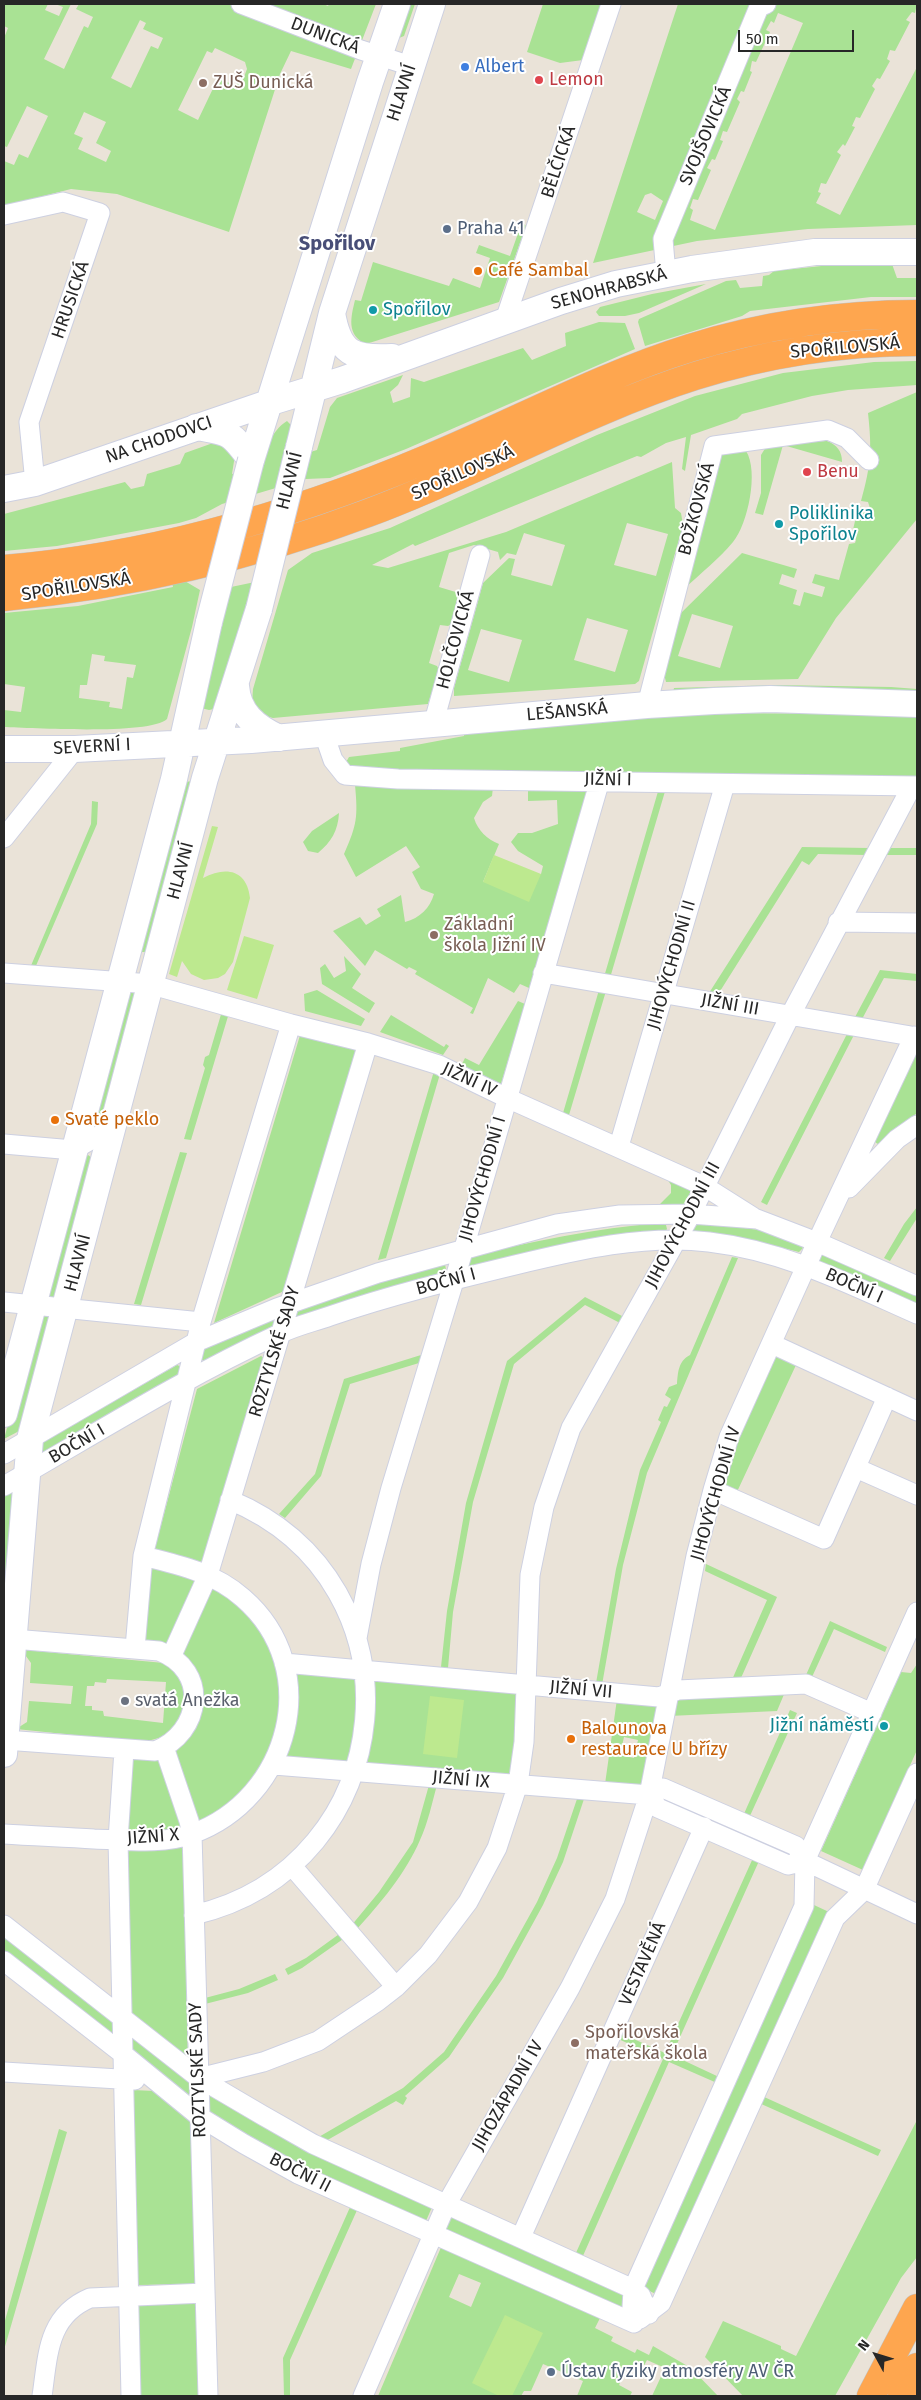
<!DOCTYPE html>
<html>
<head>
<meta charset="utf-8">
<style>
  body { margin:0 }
  #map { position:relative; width:921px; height:2400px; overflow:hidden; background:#eae3d8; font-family:"Fira Sans",sans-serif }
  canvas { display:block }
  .frame { position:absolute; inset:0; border:5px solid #272727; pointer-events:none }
  .north { position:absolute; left:851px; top:2330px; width:50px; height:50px; -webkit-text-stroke:4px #fff; paint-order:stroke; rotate:309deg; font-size:14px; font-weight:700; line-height:20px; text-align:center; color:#272727 }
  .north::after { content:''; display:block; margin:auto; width:18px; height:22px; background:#272727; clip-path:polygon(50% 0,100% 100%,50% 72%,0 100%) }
  .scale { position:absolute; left:738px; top:30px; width:116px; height:22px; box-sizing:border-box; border:2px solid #272727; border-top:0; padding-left:6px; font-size:15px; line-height:18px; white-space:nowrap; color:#272727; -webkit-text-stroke:4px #fff; paint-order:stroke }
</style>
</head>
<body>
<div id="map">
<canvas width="921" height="2400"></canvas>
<div class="frame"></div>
<div class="north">N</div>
<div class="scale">50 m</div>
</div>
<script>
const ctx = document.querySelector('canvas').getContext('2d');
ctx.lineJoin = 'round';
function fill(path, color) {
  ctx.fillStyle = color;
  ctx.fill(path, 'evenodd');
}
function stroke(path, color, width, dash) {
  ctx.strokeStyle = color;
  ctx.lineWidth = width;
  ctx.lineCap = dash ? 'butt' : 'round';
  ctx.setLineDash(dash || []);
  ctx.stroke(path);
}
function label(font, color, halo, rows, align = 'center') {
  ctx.font = font + ' "Fira Sans",sans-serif';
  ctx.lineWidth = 4;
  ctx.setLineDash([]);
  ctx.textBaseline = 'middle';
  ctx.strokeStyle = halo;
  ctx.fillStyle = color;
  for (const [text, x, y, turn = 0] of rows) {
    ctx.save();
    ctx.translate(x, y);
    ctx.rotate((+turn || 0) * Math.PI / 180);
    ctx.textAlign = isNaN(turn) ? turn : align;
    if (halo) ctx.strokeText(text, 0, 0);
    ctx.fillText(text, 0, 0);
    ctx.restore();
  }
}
const green = new Path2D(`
  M4 4H48L45 10 59 16 63 7 55 4H71L44 59 64 69 84 26 88 28 93 17 76 9 79 4H323L328 6 329 4H376L351 69 291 51 280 74 229 232 117 194 71 189 4 206V161L14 165 19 154 28 158 48 116 27 106 7 147 4 146V38L8 28 4 26ZM140 20 146 23 143 29 163 38 158 49 151 46 131 88 111 78ZM215 48 245 62 247 69 242 82 234 85 218 78 198 120 178 110 207 51 212 53ZM84 112 106 122 96 143 111 151 106 162 78 149 83 138 74 134Z
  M404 4H415L404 36 399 38 396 37Z
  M543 4H602L583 60 560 63 527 52Z
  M678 4H917L915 13 912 12 906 20 910 22 895 51 890 50 887 59 890 61 880 79 877 78 872 86 875 89 860 118 856 117 852 126 855 127 845 146 843 144 837 152 841 155 826 184 821 183 818 192 821 193 816 203 840 215 917 67V225L808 229 697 241 593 263ZM778 13 803 23 715 230 690 220 693 210 690 208 693 199 698 200 711 170 707 168 712 159 715 160 723 141 720 140 723 131 727 132 740 102 737 99 741 91 744 92 752 72 750 71 752 61 756 62 770 32 766 30 771 21 774 23ZM651 193 663 201 655 220 637 212 645 195Z
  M522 222 526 226 499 302 366 344C346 335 351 317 355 300L361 301 373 262 449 286 453 278 480 288 490 258 476 253 479 245 510 256Z
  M892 264 897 278H917V297H871L750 311 742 316 645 346 638 322 639 319 726 281 736 280 740 288 762 286 763 276 769 275 774 271 831 265Z
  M706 284 639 313 625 316H599L596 312 600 307 652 294Z
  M599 322 625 323 635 349 406 449 330 478 306 479 222 504 196 518 179 523 57 546 4 551V514L125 482 131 489 144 486 147 474 180 464 185 453 213 443H218L235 455 232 474 263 465C267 448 271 431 287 421L292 426 287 459 317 450 330 407 337 398 403 375 398 385 390 392 393 403 410 397 411 378 424 382 523 348 532 360 566 346 565 333Z
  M917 361V385L848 390 812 396 742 414 737 419 691 435 685 471 682 469 686 437 666 443 641 457 637 456 415 546 413 544 372 565 388 568 506 532 672 462 675 508 681 513 683 525 639 681 635 684 454 696V688L483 583 509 558 515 559 511 575 552 586 565 545 524 533 516 555 507 553 500 560 498 552 474 545 449 553 439 587 459 593 452 624 448 626 440 625 429 663 437 666 439 670 428 704 273 718 265 716 252 702 253 689 288 570 312 553 390 528 597 435 695 396 783 373 874 362ZM627 523 668 534 656 576 614 565ZM587 618 628 630 615 672 574 660ZM481 629 522 640 509 682 468 670Z
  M917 392V519L836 618 798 679 666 682 664 674 681 613 742 553 797 569 794 578 782 574 779 584 797 590 793 604 800 606 804 592 822 597 825 587 812 583 815 574 839 580 849 544 855 543 856 540 851 538 856 517 862 519 863 516 858 511 860 506 866 511 870 508 868 502 861 501C871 465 872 450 868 413ZM692 614 733 626 720 668 678 656Z
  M827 441C837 445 842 451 842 462L783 445 763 515 755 513 761 493V455L766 447 773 444Z
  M746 451C759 471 748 524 733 542 719 559 701 573 685 588L718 460 724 452Z
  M183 580 200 590 192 627 167 719C151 735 32 728 4 727V710L21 712 25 687 4 684V613L78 606 173 587 172 582ZM92 654 105 656 104 661 136 665 133 678 127 677 122 709 109 707 110 702 79 698 80 685H87Z
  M255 582 219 708 209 710 201 708 231 587Z
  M778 685 891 687 917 689V693L673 692 674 688Z
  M694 713 884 714 917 717V777L355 770 345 764 349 757 400 751V748L464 736V733Z
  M195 781 151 952H141L183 782Z
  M355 785 493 787 492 796 483 802 474 818C478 831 487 839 499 844L483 882 541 874 543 866 518 851 511 842 518 833H532L558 824 557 800 528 801V787L590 788 529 988 520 984 514 993 488 978 473 1014 470 1013 473 1008 415 974 417 971 409 967 407 969 375 950 365 966 333 931 360 917 366 925 381 916 377 909 401 895 405 922C420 918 430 908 434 894L421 889 412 872 420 867 406 846 356 877 344 854C357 825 358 817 355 785Z
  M659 788H666L610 978 604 977Z
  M92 801 98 802 97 824 35 968H30L91 824Z
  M339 813C338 831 331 842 318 853L308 851 303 842 312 831Z
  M802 847 869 848 866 855 818 854 809 865 802 861 717 996 709 993Z
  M890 848H917V855H886Z
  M344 956 361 974 352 988 375 1003 369 1013 322 984 320 968 325 964 334 978 346 971Z
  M880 970 917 974V981L884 978 861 1021 854 1019Z
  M125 989 140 991 106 1120H96L92 1116Z
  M317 990 365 1019 361 1026 305 1011 304 994Z
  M599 990 606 991 569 1115 563 1113Z
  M518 1001 525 1004 501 1084 461 1066 465 1058 479 1065Z
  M222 1011 229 1013 191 1140 184 1139 205 1068 203 1065 205 1057 209 1055Z
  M391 1015 444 1047 446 1044 449 1046 443 1055 380 1032Z
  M301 1032 358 1048 284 1291 214 1323Z
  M848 1032 855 1033 767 1205 761 1202Z
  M917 1042V1113L878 1144 872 1140Z
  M434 1071 440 1074 386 1258 378 1260Z
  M180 1152 187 1153 141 1305 134 1304Z
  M88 1155 95 1160 58 1300 44 1297 80 1158Z
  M666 1177 691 1191 683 1205 660 1204 671 1193V1185Z
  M917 1207V1218L890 1261 884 1258 904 1224Z
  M662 1223 666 1225 667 1229 664 1234 466 1267V1257C531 1242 595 1228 662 1223Z
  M693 1224H711L760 1230 799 1241 803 1248 799 1252C764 1243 730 1236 693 1236L690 1225Z
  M822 1254 917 1295V1307L819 1262Z
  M732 1257 738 1258 647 1473 623 1565 602 1685 596 1683 616 1569 640 1470 661 1422 658 1420 664 1406 667 1407 671 1399 665 1395 669 1387 677 1384C678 1373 678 1361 690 1355Z
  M445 1264 446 1270 445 1273 295 1319 299 1307 370 1283Z
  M585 1297 624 1317 620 1323 585 1305 514 1364 473 1502 453 1612 448 1668 441 1667 447 1611 466 1503 507 1361Z
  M50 1312 21 1430 4 1439 38 1313Z
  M271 1317 276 1319V1328L204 1361 199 1358 201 1351Z
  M775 1354 796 1365 736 1494 722 1485 743 1427Z
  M421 1355 419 1363 350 1384 321 1476 285 1518 279 1514 315 1474 344 1379Z
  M261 1356 264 1358 203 1562 154 1552 197 1389Z
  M177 1365 182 1367 180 1377 41 1455 43 1442Z
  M15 1491 4 1605V1497Z
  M706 1564 777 1597 741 1678 806 1675 830 1621 887 1647 885 1652 834 1629 812 1677 731 1682 767 1600 705 1571Z
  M150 1567 200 1576 170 1645 145 1643 143 1639Z
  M216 1586 261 1627 277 1658 281 1722 252 1785 204 1822 196 1819 174 1751 194 1731 201 1711 180 1654 211 1587Z
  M25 1650 164 1663C186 1677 196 1714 171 1732 162 1738 152 1740 142 1742L16 1729 27 1722 29 1701 71 1704 73 1686 30 1683 31 1663 23 1652ZM107 1679 166 1682 163 1723 104 1716 103 1711 92 1710V1706H85L87 1686H94L95 1682 106 1683Z
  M917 1664V1750L863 1870 821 1851 901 1672 911 1673Z
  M296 1670 355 1672 361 1700 348 1765 289 1760 284 1755 296 1684Z
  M375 1677 521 1692 513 1775 368 1763 366 1758 373 1718Z
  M785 1692 777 1711 669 1716 673 1700Z
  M617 1699 659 1705 642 1787 605 1784ZM624 1737 638 1740 634 1758 620 1755Z
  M790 1710 797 1713 749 1818 743 1816Z
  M159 1755 185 1825 178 1831 127 1834 132 1756Z
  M429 1785H437C432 1803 428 1823 420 1840 406 1873 380 1904 355 1931L351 1926 379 1892 413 1842Z
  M578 1796H585L563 1862 543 1905 503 1978 449 2057 405 2096 407 2098 403 2105 396 2101 324 2142 317 2138 403 2088 444 2052 496 1976 537 1902 557 1858Z
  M661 1797 793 1852 792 1858 661 1803Z
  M181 1846 183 1848 188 2058 130 2015 128 1852 129 1850H158Z
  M753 1858 759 1861 672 2055 719 2077 717 2083 669 2062 582 2258 575 2255 663 2059 616 2038 618 2032 665 2053Z
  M814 1905 829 1912 658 2295 641 2287 808 1907Z
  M4 1930 116 2016V2036L111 2038 4 1956Z
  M342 1932 346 1937 302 1968 288 1975 285 1969 306 1958Z
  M275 1974 278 1980 248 1993 205 2004V1998L239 1989Z
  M131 2032 193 2078V2097L185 2098 132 2056Z
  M132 2090 155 2091 191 2119 196 2284 137 2285Z
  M213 2093 432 2207 426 2221 423 2222 302 2170 209 2118 208 2095Z
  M762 2096 881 2150 878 2156 759 2103Z
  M917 2120V2257L901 2278 835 2396H743L705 2357 723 2321 781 2346V2349L796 2356Z
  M59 2129 67 2132 4 2350V2324Z
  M351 2205 358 2208 290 2360V2396H284L283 2358Z
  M449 2213 628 2297 621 2312 443 2234Z
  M442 2245 600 2318 595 2328 613 2337 611 2341 635 2353 637 2349 649 2355 653 2346 691 2368 718 2396H652L665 2368 647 2360 640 2373 627 2368 619 2385 632 2392 630 2396H577L583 2381 543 2364 531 2391H524L521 2396H378ZM459 2274 481 2283 471 2307 449 2297Z
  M194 2302 197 2304 199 2396H141L138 2304Z`);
const pitch = new Path2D(`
  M212 826 218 827 203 878C225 866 247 869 250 898L233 962 225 974 218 978 204 980 191 974 182 961 177 977 169 974Z
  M494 855 541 874 529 902 483 882Z
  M244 936 274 945 257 999 227 990Z
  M430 1696 464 1700 457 1758 423 1754Z
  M505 2315 543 2333 512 2396H499L472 2383Z`);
const street = new Path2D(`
  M241 4 361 50 411 66
  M4 215 63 202 100 213 29 422 35 483
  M666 274 663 239 759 7 766 4
  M505 320 611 4
  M647 705 714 446 828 430 847 438 869 460
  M433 725 480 555
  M324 734 333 760 345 775 398 779 917 786
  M4 838 75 749
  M838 922 917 923
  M4 973 151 984
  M543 973 917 1037
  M163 988 291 1024 368 1043 439 1065 507 1098 704 1186 753 1217
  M4 1144 73 1150 114 1127
  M619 1146 725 784
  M849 1188 897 1139 917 1125
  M4 1302 201 1322
  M772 1344 917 1411
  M4 1454 196 1342 277 1308 378 1273 557 1224 620 1215 691 1214 757 1219 817 1242 917 1286
  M856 1468 917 1495
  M4 1486C95 1434 184 1378 279 1334 295 1326 313 1322 330 1316 391 1295 453 1280 515 1265 577 1250 645 1234 709 1242 785 1251 849 1284 917 1314
  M713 1490 824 1539 887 1397
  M357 1638 371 1564 391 1488 464 1248 600 780
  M135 1648 143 1556 201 1322 291 1024
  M171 1657 208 1575 368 1043
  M284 1663 659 1697 678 1690 806 1684 872 1713
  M5 1740 155 1751C202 1733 210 1670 159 1651L13 1639
  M164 1747 189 1821 192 1834 208 2396
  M124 1750 118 1840 131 2396
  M274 1765 649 1795 663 1788 796 1846 805 1861 917 1914
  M649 1795 658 1808 788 1865 805 1861
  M4 1834C34 1836 64 1837 94 1839 127 1840 161 1845 192 1834 290 1799 325 1669 243 1598 215 1573 180 1565 143 1556
  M292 1866 396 1987
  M194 1915C402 1866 429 1583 230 1500
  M4 1925 199 2078 262 2115 313 2144 633 2289 641 2296 649 2314
  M4 1961 123 2054 200 2117 244 2144 298 2174 634 2323
  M4 2072 135 2080
  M199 2078 263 2062 318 2041 378 2001 396 1987 428 1955 468 1902 497 1848 518 1784 524 1742 530 1575 544 1507 571 1428 691 1214 790 1016 912 786
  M521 2237 704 1827
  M640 2319 661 2303 835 1918 864 1890 917 1773
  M634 2323 632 2307 633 2289 804 1906 805 1861 917 1612
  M42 2396C48 2356 47 2316 90 2298L205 2293
  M363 2396 446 2205 570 1988 615 1899 649 1795 696 1556 713 1490 729 1437 817 1242 914 1036`);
const secondary = new Path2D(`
  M332 313C339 354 353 359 392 357
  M196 427C229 432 231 432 251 460
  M299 447 332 313 432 4
  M251 460 370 82 397 4
  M4 489 35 483 271 402 342 380 561 301 616 284 692 269 815 252H917
  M236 686C238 713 255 727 279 738
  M4 749H75L251 740 647 705 714 701 770 699 917 704
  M4 1414 174 779 209 622
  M4 1754 30 1439 205 778 259 609`);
const highway = new Path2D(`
  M4 569C150 557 294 515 429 458 516 422 600 376 690 348 764 325 840 314 917 314
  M4 597C128 585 251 557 368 513 479 472 582 412 695 376 768 353 841 342 917 342
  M871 2396 917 2308
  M902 2396 917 2367`);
const secondaryBridge = new Path2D(`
  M259 609 299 447
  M209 622 251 460`);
const markers = [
  [465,67,5,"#3f7fe0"],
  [539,80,5,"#e0444e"],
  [203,83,5,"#8d6e63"],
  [447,229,5,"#5c6f8a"],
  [478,271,5,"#e8710a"],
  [373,310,5,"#0f9aa8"],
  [807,472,5,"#e0444e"],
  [779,524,5,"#0f9aa8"],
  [434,935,5,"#8d6e63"],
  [55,1120,5,"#e8710a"],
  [125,1701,5,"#6b7280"],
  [884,1726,5,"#0f9aa8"],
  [571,1739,5,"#e8710a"],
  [575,2043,5,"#8d6e63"],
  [551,2372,5,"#5c6f8a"]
];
const streetNames = [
  ["DUNICKÁ",325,36,21],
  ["HLAVNÍ",402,93,-72],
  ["SVOJŠOVICKÁ",706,136,-67],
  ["BĚLČICKÁ",559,162,-72],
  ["SENOHRABSKÁ",609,289,-15],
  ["HRUSICKÁ",71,300,-71],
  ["SPOŘILOVSKÁ",845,348,-5],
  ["NA CHODOVCI",159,440,-19],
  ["SPOŘILOVSKÁ",463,473,-24],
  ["HLAVNÍ",290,481,-76],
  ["BOŽKOVSKÁ",697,509,-75],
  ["SPOŘILOVSKÁ",76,587,-9],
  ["HOLČOVICKÁ",456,640,-75],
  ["LEŠANSKÁ",567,712,-5],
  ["SEVERNÍ I",92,747,-3],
  ["JIŽNÍ I",608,780,1],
  ["HLAVNÍ",181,871,-75],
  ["JIHOVÝCHODNÍ II",672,965,-74],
  ["JIŽNÍ III",730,1005,10],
  ["JIŽNÍ IV",469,1080,25],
  ["JIHOVÝCHODNÍ I",483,1179,-74],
  ["JIHOVÝCHODNÍ III",683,1225,-62],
  ["HLAVNÍ",78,1263,-75],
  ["BOČNÍ I",446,1282,-15],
  ["BOČNÍ I",854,1286,24],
  ["ROZTYLSKÉ SADY",275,1352,-73],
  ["BOČNÍ I",77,1444,-30],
  ["JIHOVÝCHODNÍ IV",716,1494,-74],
  ["JIŽNÍ VII",581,1690,5],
  ["JIŽNÍ IX",461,1780,5],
  ["JIŽNÍ X",153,1837,-4],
  ["VESTAVĚNÁ",643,1964,-66],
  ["ROZTYLSKÉ SADY",198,2070,-92],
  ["JIHOZÁPADNÍ IV",508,2096,-60],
  ["BOČNÍ II",300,2173,27]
];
const shopNames = [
  ["Albert",475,67]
];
const healthNames = [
  ["Lemon",549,80],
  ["Benu",817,472]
];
const educationNames = [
  ["ZUŠ Dunická",213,83],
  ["Základní",444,925],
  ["škola Jižní IV",444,946],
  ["Spořilovská",585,2033],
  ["mateřská škola",585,2054]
];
const serviceNames = [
  ["Praha 41",457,229],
  ["Ústav fyziky atmosféry AV ČR",561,2372]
];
const foodNames = [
  ["Café Sambal",488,271],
  ["Svaté peklo",65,1120],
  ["Balounova",581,1729],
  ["restaurace U břízy",581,1750]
];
const cultureNames = [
  ["Spořilov",383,310],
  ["Poliklinika",789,514],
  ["Spořilov",789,535],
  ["Jižní náměstí",874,1726,"right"]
];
const worshipNames = [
  ["svatá Anežka",135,1701]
];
const quarterNames = [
  ["Spořilov",337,244]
];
fill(green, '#a9e294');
fill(pitch, '#bde98f');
stroke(street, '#cdd0e1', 21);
stroke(secondary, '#cdd0e1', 28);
stroke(highway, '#c3c3c3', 29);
stroke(street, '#fff', 19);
stroke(secondary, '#fff', 26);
stroke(highway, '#fea64f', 28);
stroke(secondaryBridge, '#cdd0e1', 28, []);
stroke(secondaryBridge, '#fff', 26);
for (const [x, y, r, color] of markers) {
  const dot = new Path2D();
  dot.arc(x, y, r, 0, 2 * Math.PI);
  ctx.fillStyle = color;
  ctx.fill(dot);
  stroke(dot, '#fff', 2);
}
label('18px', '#272727', '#fff', streetNames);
label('18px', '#366cbe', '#fff', shopNames, 'left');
label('18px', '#be3a42', '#fff', healthNames, 'left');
label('18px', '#785e54', '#fff', educationNames, 'left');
label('18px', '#4e5e75', '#fff', serviceNames, 'left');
label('18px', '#c56008', '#fff', foodNames, 'left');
label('18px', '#0d838f', '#fff', cultureNames, 'left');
label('18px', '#5b616d', '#fff', worshipNames, 'left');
label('bold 20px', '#484e77', '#fff', quarterNames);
</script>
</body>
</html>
